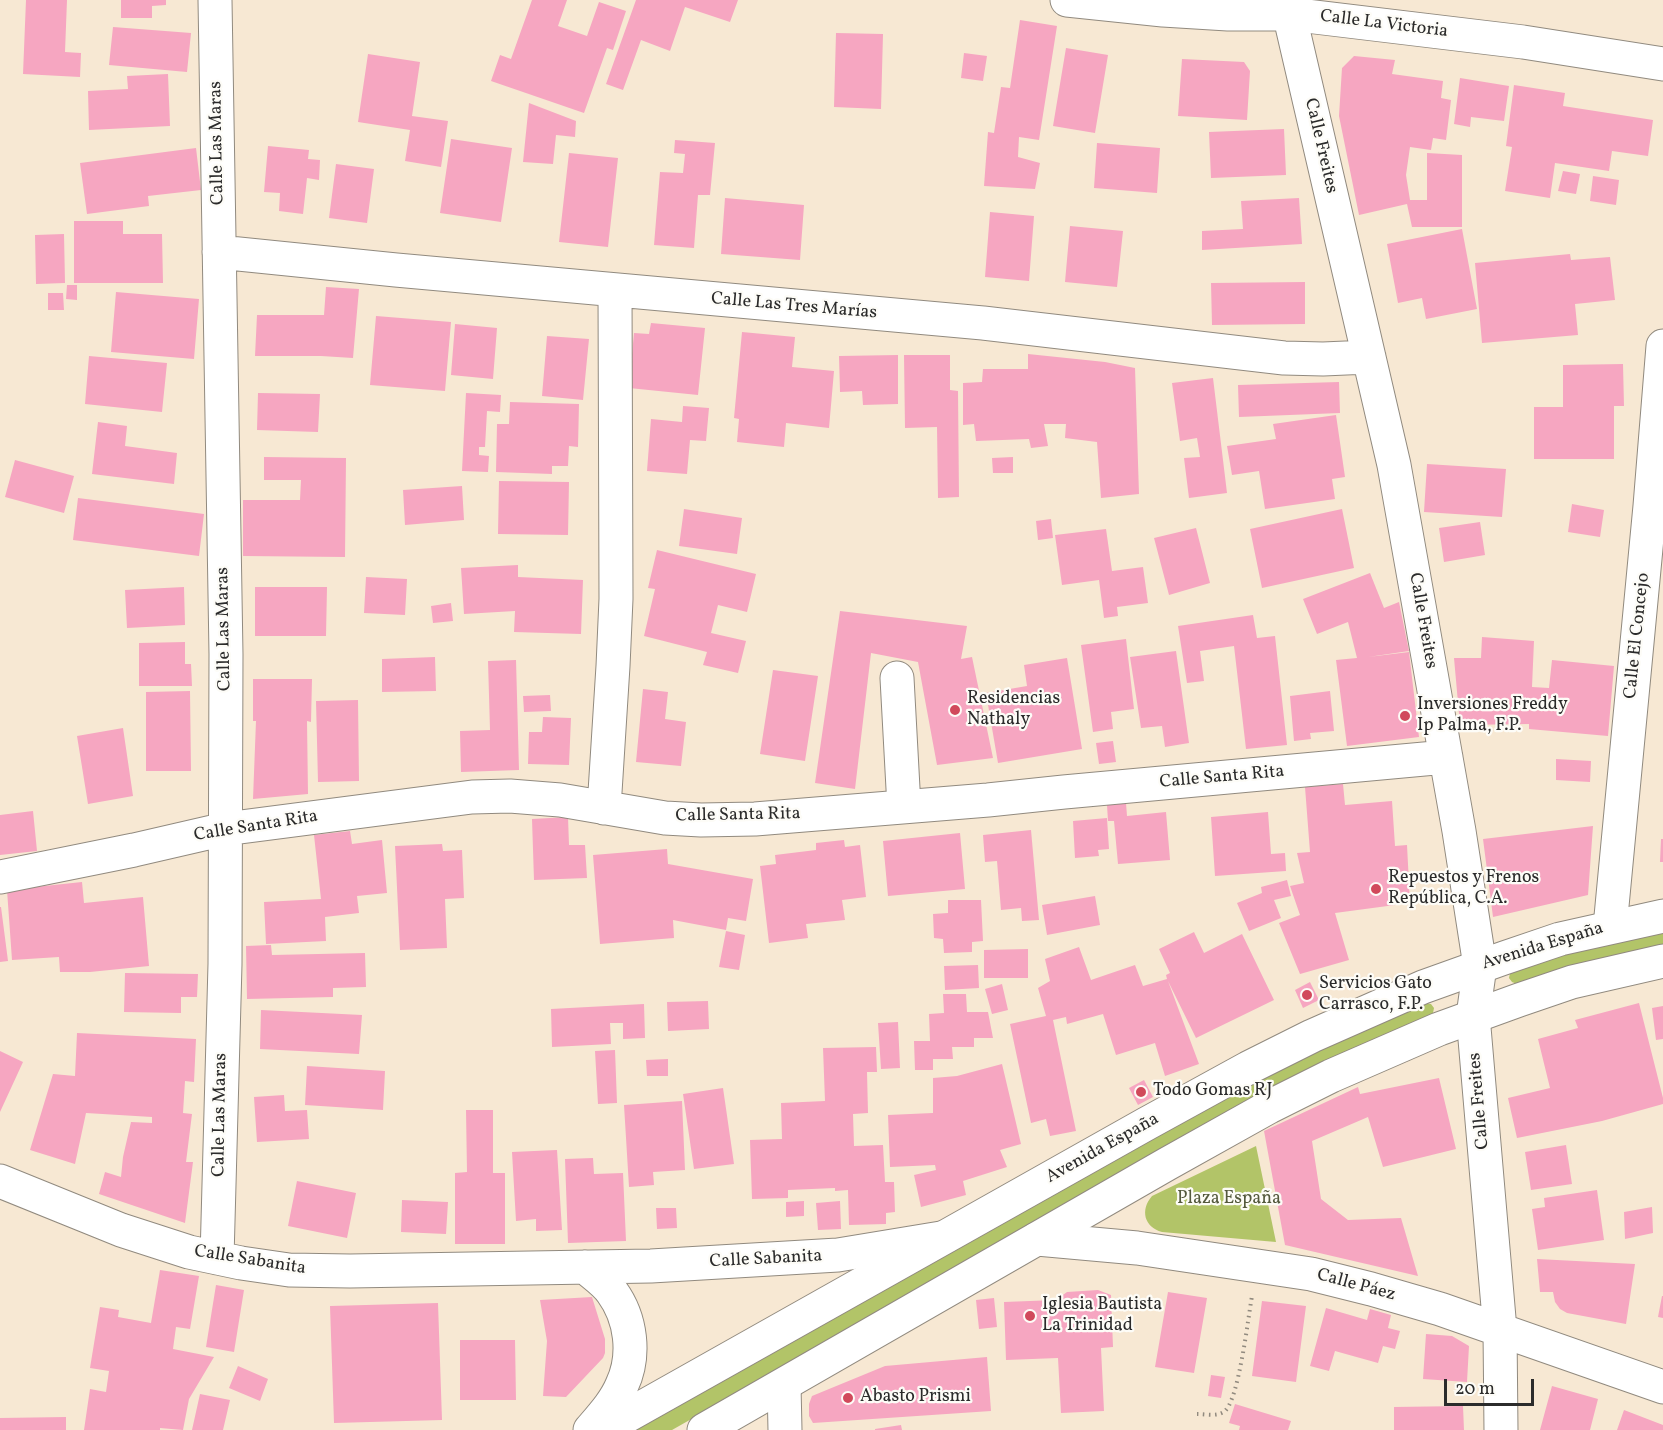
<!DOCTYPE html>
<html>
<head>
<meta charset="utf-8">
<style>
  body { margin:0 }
  #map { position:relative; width:1663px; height:1430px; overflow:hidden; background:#f7e8d3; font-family:Vollkorn,serif }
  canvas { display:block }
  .scale { position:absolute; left:1444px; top:1379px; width:90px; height:27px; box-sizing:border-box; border:3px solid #2b2b2b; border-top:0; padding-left:8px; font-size:18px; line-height:21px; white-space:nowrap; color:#2b2b2b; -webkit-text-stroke:4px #fdfcf7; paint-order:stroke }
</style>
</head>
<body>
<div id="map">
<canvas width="1663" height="1430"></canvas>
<div class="scale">20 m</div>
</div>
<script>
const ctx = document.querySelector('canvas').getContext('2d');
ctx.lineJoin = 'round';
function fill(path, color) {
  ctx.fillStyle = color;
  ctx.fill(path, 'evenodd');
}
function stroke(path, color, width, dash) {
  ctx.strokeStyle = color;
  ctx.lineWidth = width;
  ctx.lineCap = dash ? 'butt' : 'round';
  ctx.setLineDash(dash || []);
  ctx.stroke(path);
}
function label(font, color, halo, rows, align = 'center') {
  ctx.font = font + ' Vollkorn,serif';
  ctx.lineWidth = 4.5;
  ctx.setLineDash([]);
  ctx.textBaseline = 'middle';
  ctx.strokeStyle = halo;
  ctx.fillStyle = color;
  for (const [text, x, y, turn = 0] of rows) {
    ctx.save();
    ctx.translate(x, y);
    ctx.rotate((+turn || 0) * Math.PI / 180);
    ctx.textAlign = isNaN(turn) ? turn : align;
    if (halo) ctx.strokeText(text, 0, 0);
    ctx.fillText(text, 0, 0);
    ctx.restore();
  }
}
const green = new Path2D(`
  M1663 932V945L1517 984 1512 982 1509 978 1510 973 1564 954Z
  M1426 1003 1431 1004 1434 1008 1433 1013 1429 1016 776 1371 672 1430H635L1255 1081 1318 1050Z
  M1256 1146 1276 1242 1162 1232C1144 1227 1140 1210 1152 1196Z`);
const building = new Path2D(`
  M26 0H67L65 52 81 53 80 77 23 74Z
  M121 0H166V5L152 6V18H121Z
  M532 0H567L558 26 587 36 599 2 626 11 613 50 607 48 584 113 491 81 500 55 511 59Z
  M636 0H738L730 22 685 7 670 51 641 40 623 90 606 84Z
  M1020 20 1057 26 1039 140 1019 137 1018 157 1040 163 1035 189 984 186 988 132 994 133 1001 87 1010 88Z
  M113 27 191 33 187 72 109 65Z
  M836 33 883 34 881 109 834 107Z
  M1066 48 1108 55 1095 133 1053 126Z
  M964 53 987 56 983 81 961 78Z
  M368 54 420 62 412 116 448 121 441 167 405 161 410 130 358 122Z
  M1354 56 1395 60 1392 74 1443 81 1441 98 1451 100 1446 140 1433 138 1431 150 1410 147 1406 175 1410 200H1427V153L1462 155V227H1412L1407 204 1359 215 1339 116 1342 68Z
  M1182 59 1244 62 1250 71 1247 120 1178 116Z
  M168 74 170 126 89 130 88 91 128 89 127 76Z
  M1460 78 1509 86 1504 121 1471 117 1470 127 1454 124Z
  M1514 85 1565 93 1563 106 1653 120 1648 156 1612 151 1609 171 1555 163 1550 198 1505 191 1512 147 1506 146Z
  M529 103 576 121 575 137 556 135 553 164 523 162Z
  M1284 129 1286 175 1211 178 1209 132Z
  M451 139 512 148 501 222 440 213Z
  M675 140 715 143 710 195H698L694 248 654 245 660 172 683 173 685 154 674 153Z
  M1097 143 1160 148 1157 193 1094 188Z
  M268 146 309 150 308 159 320 160 319 180 307 178 303 214 279 211 280 193 264 192Z
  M196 148 201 190 148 196 149 206 87 214 80 163Z
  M569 153 618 158 608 247 559 242Z
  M336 164 374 169 367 223 329 218Z
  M1563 171 1580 174 1576 194 1558 191Z
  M1593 176 1619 180 1616 205 1590 201Z
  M725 198 804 205 800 260 721 254Z
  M1299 198 1302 244 1202 250V231L1243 229 1241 201Z
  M990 212 1034 216 1029 281 985 277Z
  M74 221H123V234H162L163 283H74Z
  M1070 226 1123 231 1117 287 1065 282Z
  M1462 229 1477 309 1426 319 1422 298 1398 303 1387 244Z
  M64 234 65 283 36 284 35 235Z
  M1570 254 1571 260 1610 257 1615 300 1575 304 1578 335 1482 343 1475 263Z
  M1305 282V324L1212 325 1211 283Z
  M67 285H77V300L66 299Z
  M326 287 359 289 353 358 321 356H255L257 315H324Z
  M116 292 199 299 194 359 111 352Z
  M48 293H63L64 310H48Z
  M376 316 451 322 445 391 370 385Z
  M651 323 705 328 698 395 629 388 634 333 649 334Z
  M455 324 497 328 493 379 451 375Z
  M742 332 795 337 792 367 834 371 829 428 786 423 784 447 737 442 739 419 734 418Z
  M547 336 589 339 583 400 542 396Z
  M1028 354 1105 362 1135 368 1139 494 1101 498 1097 442 1065 438 1066 424H1044L1048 446 1031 448 1029 439 976 441 974 424 963 425V383L982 382 983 369H1028Z
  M898 355V404L863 405 862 391 840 392 839 356Z
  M904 355H950V390L958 391 959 497 938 498 937 427 905 428Z
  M89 356 167 363 162 412 85 404Z
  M1623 364 1624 406H1614V459H1534V407H1563V365Z
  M1213 378 1227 493 1189 498 1184 458 1200 457 1197 438 1180 441 1172 383Z
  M1339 382 1340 413 1239 417 1238 385Z
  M258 393 320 394 318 432 257 430Z
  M466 393 501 395 500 412 487 411 485 447H479V455L489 456 488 472 462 471Z
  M510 402 579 404 578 447 569 446 568 466H552V474L496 472 497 424H509Z
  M683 406 709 408 706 441 690 440 687 474 647 471 651 419 682 422Z
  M1336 415 1345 477 1332 479 1335 499 1265 509 1259 471 1232 475 1227 446 1276 439 1273 424Z
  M98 422 127 426 125 446 177 453 174 484 92 474Z
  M264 457 346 458 345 557 243 556V500H300L301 480H264Z
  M1013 457V473H993L992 458Z
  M15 460 74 476 64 513 5 497Z
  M1427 464 1506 469 1502 517 1424 512Z
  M499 481 569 482 568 535 498 534Z
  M462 486 464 520 405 525 403 490Z
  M78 498 204 514 199 556 73 540Z
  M1572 504 1604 510 1600 537 1568 532Z
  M684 509 742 518 737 554 679 546Z
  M1342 509 1354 568 1262 588 1250 529Z
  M1051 519 1053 538 1038 540 1036 521Z
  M1480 522 1485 555 1444 562 1439 528Z
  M1196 528 1210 583 1169 595 1154 538Z
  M1106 529 1112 571 1143 567 1148 603 1117 607 1118 616 1104 618 1099 580 1062 585 1055 535Z
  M657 550 756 574 747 612 718 605 711 633 746 641 738 673 703 665 707 652 644 636 655 589 648 588Z
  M518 565V577L583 580 581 634 514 632 515 611 464 614 461 568Z
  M1370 573 1384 608 1399 602 1409 651 1368 657 1409 652 1419 737 1347 746 1336 660 1357 658 1348 622 1317 634 1303 599Z
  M366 577 407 579 405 615 364 613Z
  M184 587 185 625 127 628 125 590Z
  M255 587H327L326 636H255Z
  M451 603 453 621 433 623 431 606Z
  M840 611 967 626 961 659 972 657 993 758 937 765 918 662 871 653 855 789 815 783Z
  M1253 615 1257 638 1275 636 1287 745 1246 749 1234 646 1200 651 1204 681 1187 683 1178 626Z
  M1482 637 1534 641 1532 687 1549 688 1552 660 1614 666 1608 736 1529 729V724L1460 725 1454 658H1481Z
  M1126 639 1134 709 1111 712 1113 729 1093 732 1081 645Z
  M185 642V664H191L192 686H139V643Z
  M1176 651 1189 743 1165 747 1162 726 1141 728 1130 657Z
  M435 657 436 691 382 692V659Z
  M1067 658 1082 749 998 763 986 693 1027 686 1024 665Z
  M516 660 519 770 461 772 460 731 490 730 488 661Z
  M773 670 818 676 805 761 760 754Z
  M253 679H312L311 722 307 721 308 794 253 799 256 721H253Z
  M643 689 668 692 665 719 686 722 681 766 636 762Z
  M190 691 191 771H146V692Z
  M1330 691 1334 731 1310 733 1311 739 1294 741 1290 696Z
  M550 695 551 711 524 712 523 696Z
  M358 700 359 781 318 782 316 701Z
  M543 717 571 718 569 765 528 764 529 732H542Z
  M123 728 133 796 88 804 77 736Z
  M1113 741 1116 762 1099 764 1096 743Z
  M1556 759 1591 761 1590 782 1556 780Z
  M1343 784 1345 805 1392 801 1395 846 1407 845 1410 903 1335 913 1349 960 1300 974 1279 923 1300 915 1290 886 1304 883 1297 853 1310 852 1305 787Z
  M1126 803 1127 816 1166 812 1170 860 1118 864 1114 821H1108L1107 805Z
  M33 811 37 851 0 855V815Z
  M1268 812 1271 854 1285 853 1286 871 1215 876 1211 817Z
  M568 817 569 845H585L587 878 534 880 532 819Z
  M1107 818 1109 849 1098 850 1099 856 1075 858 1073 821Z
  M1593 826 1588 895 1493 917 1483 839Z
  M1031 830 1039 920 1022 921 1021 908 1001 910 997 861 985 862 983 835Z
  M350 831 352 844 382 840 387 893 357 896 359 913 325 917 326 941 266 944 264 902 321 899 314 835Z
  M960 833 965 889 888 896 883 841Z
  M1661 839H1663V862H1660Z
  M844 840 845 847 860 845 866 897 842 900 845 920 806 924 808 938 769 943 760 866 776 864 775 855 816 850V843Z
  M442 844 443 851 462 850 464 898 445 899 447 948 400 950 395 846Z
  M667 849 668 864 753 879 746 921 728 918 726 930 673 920 674 938 600 944 593 855Z
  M1287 880 1291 896 1274 900 1281 918 1249 931 1237 903 1262 893 1261 887Z
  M82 882 84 903 143 897 149 966 90 972H60L59 957 12 960 7 890Z
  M1095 896 1100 925 1047 935 1042 905Z
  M948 900H981L983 941 972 942V952L944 953 943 939 934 938 933 914 948 913Z
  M0 907H1L8 961 0 962Z
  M726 931 745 935 739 970 719 967Z
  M1194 932 1204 953 1242 934 1274 1000 1196 1038 1168 981 1199 1064 1165 1076 1155 1043 1116 1055 1103 1014 1067 1024 1066 1017 1053 1020 1076 1131 1050 1136 1046 1119 1031 1123 1010 1024 1046 1016 1038 988 1050 981 1045 959 1079 947 1091 980 1135 965 1143 986 1167 979 1166 975 1170 973 1159 949Z
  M271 945 272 955 365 953 366 987 333 988V997L247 999 246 946Z
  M1028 949V978H984V950Z
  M978 965 979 988 945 990 944 966Z
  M125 973 198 974 197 997H181V1013L124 1012Z
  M1310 982 1319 1000 1303 1008 1295 990Z
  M1002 984 1008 1010 992 1014 985 989Z
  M943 994H966L967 1012H988L993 1038H974V1047H952L953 1059H933V1070H915L914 1041H930L929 1014 944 1013Z
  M708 1001 709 1029 668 1031 667 1002Z
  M1639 1003 1663 1098V1104L1602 1121 1517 1138 1508 1098 1550 1088 1538 1039 1578 1028 1575 1020Z
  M644 1004 645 1038 623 1039V1023H610L611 1044 552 1047 551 1009Z
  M1663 1006V1039L1656 1040 1652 1008Z
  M261 1010 362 1015 359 1054 260 1049Z
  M898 1022 900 1068 881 1069 878 1023Z
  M77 1033 196 1039 194 1082 185 1081 183 1113 192 1114 186 1162H193L185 1223 99 1194 105 1172 121 1177 123 1157 131 1122 152 1123V1117L86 1113 75 1164 30 1150 53 1074 75 1076Z
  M876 1047 877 1072H867L868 1113 853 1114 854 1146 883 1145 885 1182H894L895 1212 886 1213V1224L849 1225 848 1190 835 1191V1188L788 1190V1198L752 1199 750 1140 782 1139 781 1103 825 1101 823 1048Z
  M615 1050 617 1103 598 1104 595 1051Z
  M0 1051 23 1062 0 1112Z
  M668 1059V1076H647L646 1060Z
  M1002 1064 1021 1144 1000 1150 1007 1167 963 1181 966 1195 921 1207 914 1175 936 1170 935 1165 890 1167 888 1115 933 1113V1078L957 1076Z
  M307 1066 385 1071 383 1110 305 1105Z
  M1439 1078 1456 1149 1383 1167 1368 1117 1312 1141 1321 1199 1348 1220 1401 1218 1418 1276 1285 1245 1264 1131 1358 1087 1360 1094Z
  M1144 1080 1153 1097 1138 1105 1129 1088Z
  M723 1088 734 1164 694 1169 683 1094Z
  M284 1095 285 1111 307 1110 309 1139 257 1142 254 1097Z
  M682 1101 685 1170 653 1172 654 1185 629 1187 624 1105Z
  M466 1110H493V1173H505V1244H455V1173L467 1172Z
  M1566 1145 1572 1184 1531 1190 1525 1152Z
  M557 1150 562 1230 536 1231V1219L516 1221 512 1152Z
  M593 1158 594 1174 623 1173 626 1241 568 1243 565 1159Z
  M297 1181 356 1193 347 1238 288 1226Z
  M1597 1190 1604 1240 1538 1250 1532 1209 1545 1207 1544 1198Z
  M402 1200 448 1202 446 1234 401 1232Z
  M804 1201V1216L786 1217V1202Z
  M840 1201 841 1229 818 1230 816 1203Z
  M1652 1207 1653 1233 1625 1239 1624 1212Z
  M656 1208H676L677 1228 657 1229Z
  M1537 1259 1635 1264 1626 1324 1567 1313 1560 1309 1555 1302 1553 1292H1540Z
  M160 1270 199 1276 190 1329 176 1327 173 1349 214 1357 189 1399 183 1430 160 1428V1430H84L90 1389 106 1392 109 1371 90 1368 100 1307 119 1310 118 1317 151 1323Z
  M216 1285 244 1290 234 1352 206 1347Z
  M1098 1290 1111 1295 1113 1347 1101 1348 1104 1411 1061 1413 1058 1358 1006 1360 1004 1302 1056 1300 1067 1292Z
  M1168 1292 1207 1298 1194 1373 1155 1367Z
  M1662 1296H1663V1318L1658 1317Z
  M592 1297 605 1339V1353L603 1358 566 1397 543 1396 547 1341 540 1300Z
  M994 1298 997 1327 979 1329 976 1300Z
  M1262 1301 1306 1306 1296 1382 1252 1376Z
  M438 1303 442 1420 334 1423 330 1306Z
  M1326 1308 1367 1320 1370 1309 1391 1315 1388 1328 1400 1331 1395 1349 1383 1346 1378 1363 1335 1351 1329 1371 1310 1366Z
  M1426 1334 1452 1336 1469 1346 1467 1382 1423 1379Z
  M460 1340H515L516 1400H460Z
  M987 1357 991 1411 813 1423 809 1416V1404L812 1396 885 1366Z
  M238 1366 268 1379 260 1401 229 1388Z
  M1211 1375 1225 1377 1221 1398 1208 1396Z
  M1552 1386 1598 1399 1590 1430H1540Z
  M200 1394 230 1400 223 1430H192Z
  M1235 1404 1291 1421 1288 1430H1239L1240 1426 1229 1423Z
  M1463 1406 1464 1430H1394V1407Z
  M1624 1410 1663 1425V1430H1617Z
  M66 1417V1430H0V1418Z
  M901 1425 902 1430H875V1429Z`);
const path = new Path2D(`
  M1197 1414C1206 1414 1218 1417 1225 1411 1239 1398 1248 1318 1252 1296`);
const minor = new Path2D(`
  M215 0 226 654 225 964 217 1258
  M1067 0 1163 10 1228 14H1290L1523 42 1663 64
  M1286 0 1394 465 1459 831 1480 966 1473 1016 1500 1330 1501 1430
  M219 252 396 270 983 323 1284 358 1323 359 1369 357
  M897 678 904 807
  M604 808 613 666 616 599 615 290
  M0 877 134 850 225 829 472 797 510 796 560 800 665 818 701 820 755 819 988 800 1064 792 1446 757
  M1610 927 1650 506 1663 346
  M0 1181 121 1230 189 1252 241 1263 289 1270 350 1271 651 1266 838 1255 941 1238
  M1037 1239 1137 1248 1311 1274 1371 1289 1440 1309 1663 1387
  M585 1267C594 1275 605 1282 612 1292 631 1318 636 1355 622 1385 615 1402 602 1416 590 1430
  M784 1385 785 1430`);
const major = new Path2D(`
  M602 1430 1146 1124 1248 1068 1312 1036 1423 987 1504 958 1560 939 1663 916
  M704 1430 1167 1164 1269 1107 1331 1076 1439 1029 1519 1000 1572 982 1663 961`);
const markers = [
  [955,710,6,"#d1495b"],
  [1405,716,6,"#d1495b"],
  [1376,889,6,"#d1495b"],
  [1307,995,6,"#d1495b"],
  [1141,1092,6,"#d1495b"],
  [1030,1316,6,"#d1495b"],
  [848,1398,6,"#d1495b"]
];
const streetNames = [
  ["Calle La Victoria",1384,25,7],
  ["Calle Las Maras",218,143,-91],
  ["Calle Freites",1320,146,77],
  ["Calle Las Tres Marías",794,307,5],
  ["Calle Freites",1422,621,80],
  ["Calle Las Maras",225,629,-91],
  ["Calle El Concejo",1638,636,-84],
  ["Calle Santa Rita",1222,778,-5],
  ["Calle Santa Rita",738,816,-1],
  ["Calle Santa Rita",256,827,-9],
  ["Avenida España",1543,947,-17],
  ["Calle Freites",1480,1101,-95],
  ["Calle Las Maras",221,1115,-89],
  ["Avenida España",1103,1149,-29],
  ["Calle Sabanita",766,1260,-3],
  ["Calle Sabanita",250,1261,9],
  ["Calle Páez",1356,1286,15]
];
const poiNames = [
  ["Residencias",967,700],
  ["Nathaly",967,721],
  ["Inversiones Freddy",1417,706],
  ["Ip Palma, F.P.",1417,727],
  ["Repuestos y Frenos",1388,879],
  ["República, C.A.",1388,900],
  ["Servicios Gato",1319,985],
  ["Carrasco, F.P.",1319,1006],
  ["Todo Gomas RJ",1153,1092],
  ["Iglesia Bautista",1042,1306],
  ["La Trinidad",1042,1327],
  ["Abasto Prismi",860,1398]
];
const parkNames = [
  ["Plaza España",1229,1200]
];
fill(green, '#b2c468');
fill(building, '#f6a6c1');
stroke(minor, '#918a7f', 35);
stroke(major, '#918a7f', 35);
stroke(path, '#918a7f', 4, [1.5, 4.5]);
stroke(minor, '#fff', 33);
stroke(major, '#fff', 33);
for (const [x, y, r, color] of markers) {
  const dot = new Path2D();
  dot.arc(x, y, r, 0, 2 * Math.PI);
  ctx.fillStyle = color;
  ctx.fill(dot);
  stroke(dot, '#fdfcf7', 2);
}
label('18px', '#2b2b2b', '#fdfcf7', streetNames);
label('18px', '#2b2b2b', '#fdfcf7', poiNames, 'left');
label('18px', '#54593d', '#fdfcf7', parkNames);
</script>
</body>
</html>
